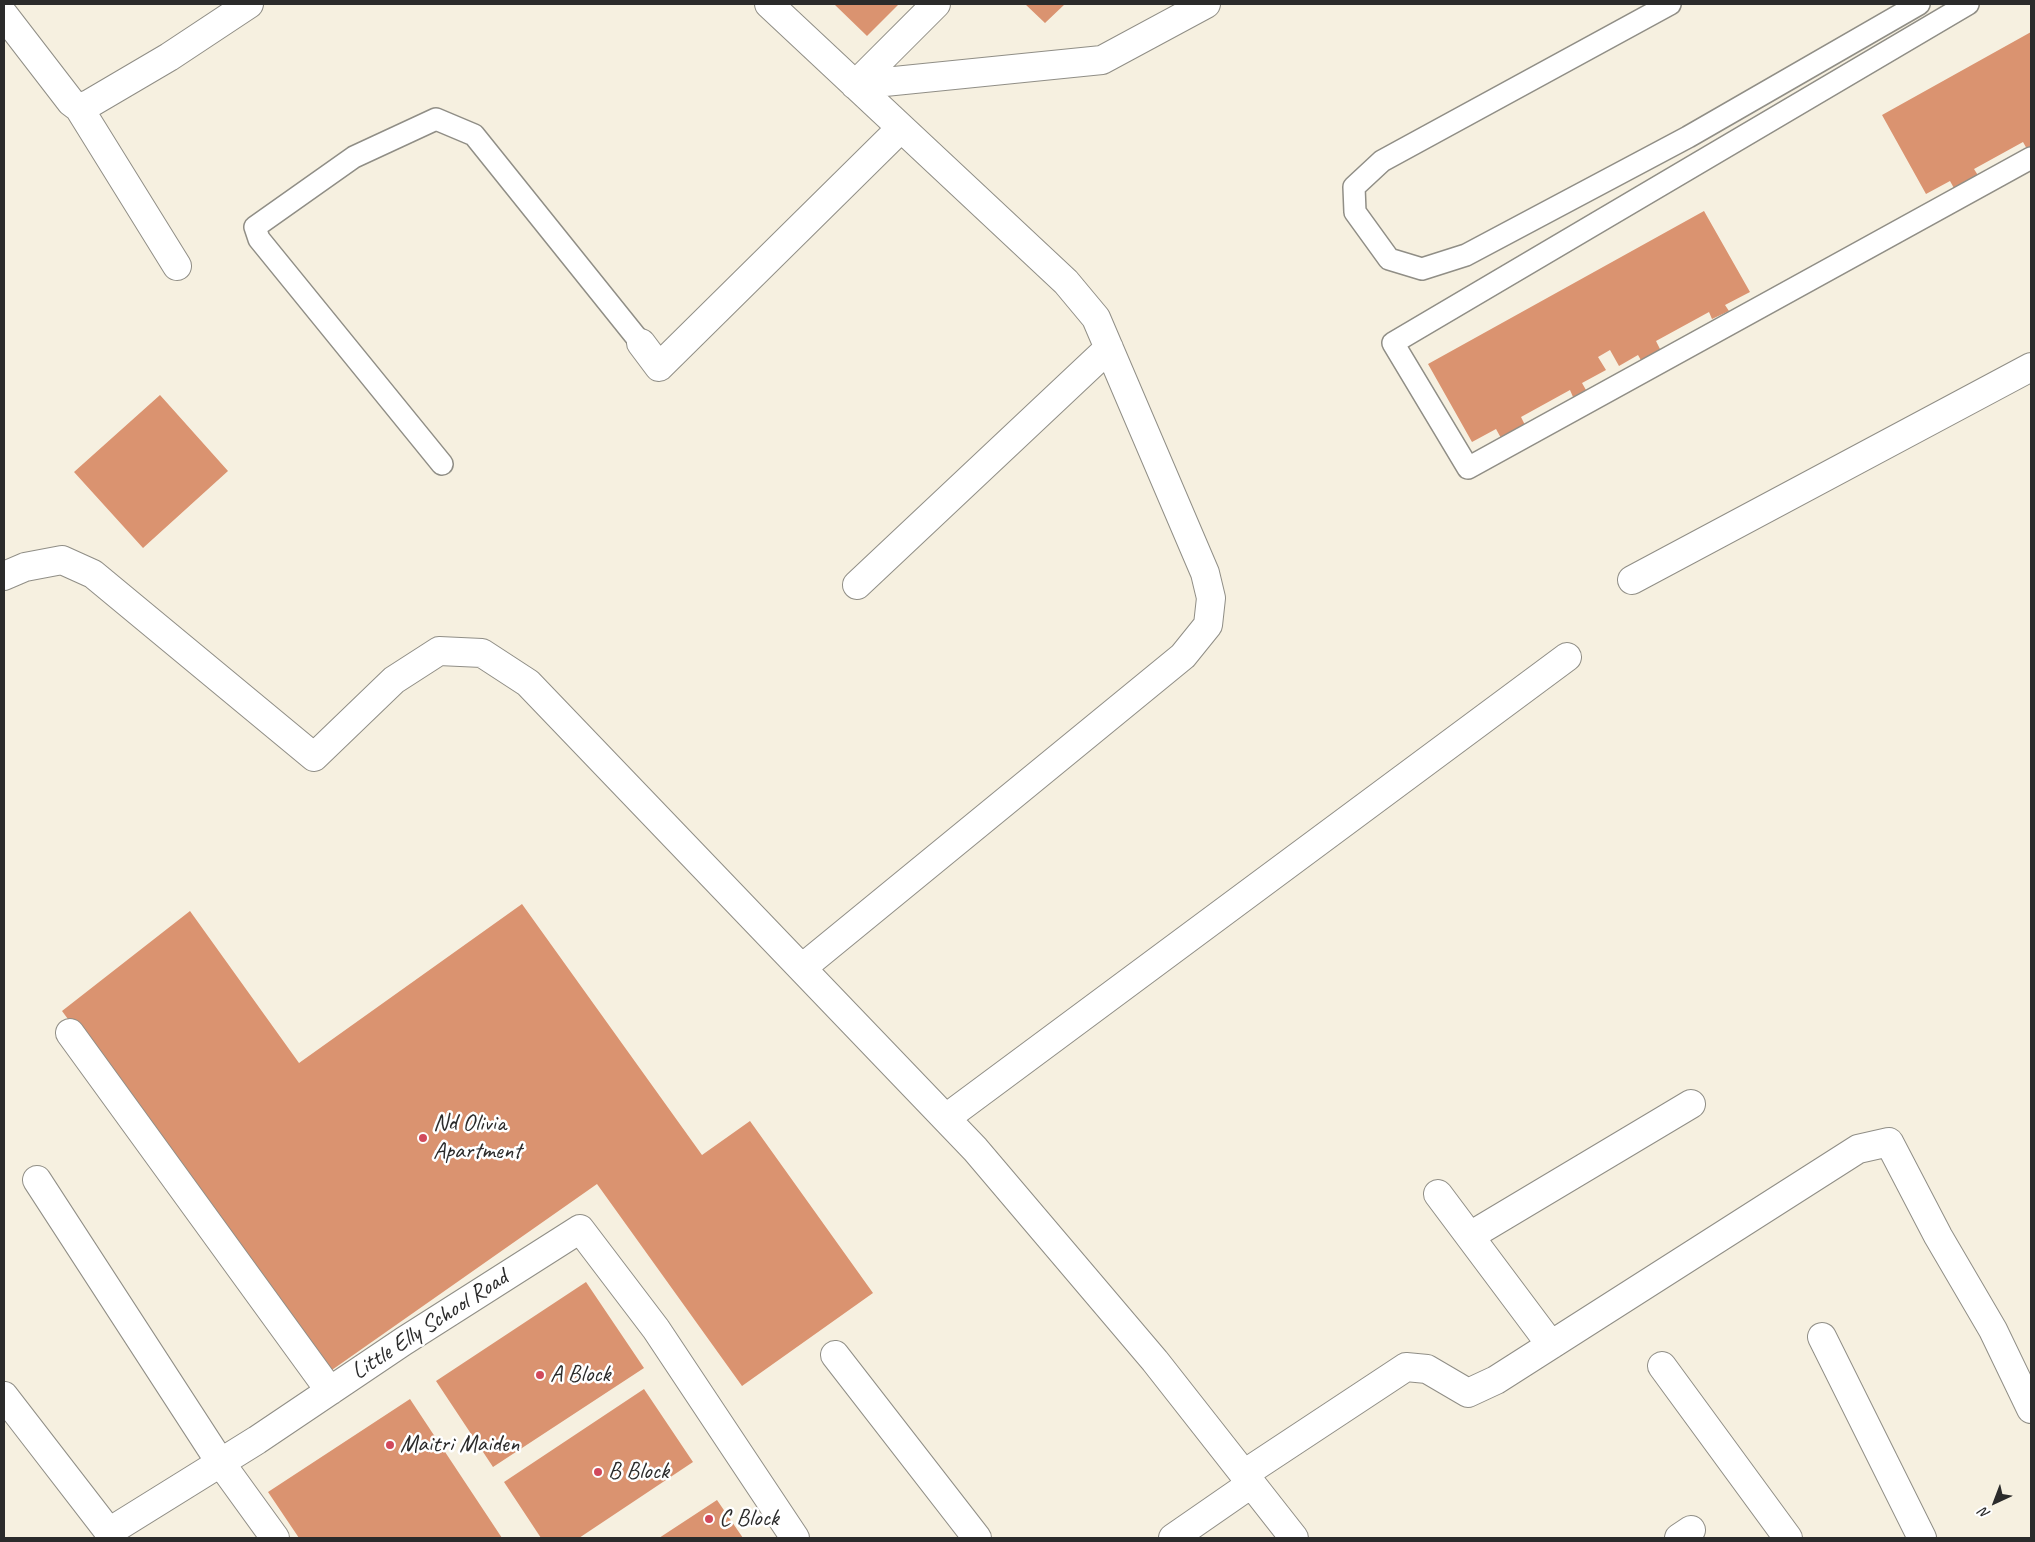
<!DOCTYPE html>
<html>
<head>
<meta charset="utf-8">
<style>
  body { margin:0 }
  #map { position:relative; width:2035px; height:1542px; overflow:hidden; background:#f6f0e0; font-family:Caveat,sans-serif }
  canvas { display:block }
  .frame { position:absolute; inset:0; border:5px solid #2b2b2b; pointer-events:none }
  .north { position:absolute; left:1970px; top:1477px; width:50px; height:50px; -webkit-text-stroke:4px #fff; paint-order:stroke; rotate:223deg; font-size:14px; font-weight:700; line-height:20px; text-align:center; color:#2b2b2b }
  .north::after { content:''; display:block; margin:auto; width:18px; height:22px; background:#2b2b2b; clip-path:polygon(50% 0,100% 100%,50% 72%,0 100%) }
</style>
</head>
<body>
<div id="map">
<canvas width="2035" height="1542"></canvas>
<div class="frame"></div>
<div class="north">N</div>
</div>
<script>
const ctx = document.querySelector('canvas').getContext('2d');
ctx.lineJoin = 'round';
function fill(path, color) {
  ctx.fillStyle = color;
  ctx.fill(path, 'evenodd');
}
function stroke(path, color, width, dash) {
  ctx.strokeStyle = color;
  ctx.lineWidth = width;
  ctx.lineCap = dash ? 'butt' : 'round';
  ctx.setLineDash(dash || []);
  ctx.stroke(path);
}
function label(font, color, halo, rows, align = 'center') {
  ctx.font = font + ' Caveat,sans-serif';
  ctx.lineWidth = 5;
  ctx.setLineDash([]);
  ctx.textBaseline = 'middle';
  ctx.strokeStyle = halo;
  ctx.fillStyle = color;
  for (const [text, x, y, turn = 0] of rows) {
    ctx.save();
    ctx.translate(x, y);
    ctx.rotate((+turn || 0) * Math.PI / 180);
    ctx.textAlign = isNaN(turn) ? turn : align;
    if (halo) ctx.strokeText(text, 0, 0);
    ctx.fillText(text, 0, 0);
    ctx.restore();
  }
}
const building = new Path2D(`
  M834 4H899L867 36Z
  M1025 4H1065L1045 23Z
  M2031 32V146L2027 149 2023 142 1974 169 1979 177 1955 190 1950 181 1926 194 1882 115Z
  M1704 211 1750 292 1725 305 1729 311 1712 319 1709 312 1656 341 1661 351 1642 362 1638 355 1619 366 1610 350 1598 357 1606 370 1582 383 1586 390 1573 397 1570 390 1521 417 1525 425 1501 438 1496 429 1472 442 1428 364Z
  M160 395 228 471 143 548 74 472Z
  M522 904 702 1155 750 1121 873 1293 742 1386 597 1184 329 1372 62 1011 190 911 299 1063Z
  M586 1282 644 1368 493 1467 436 1381Z
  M644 1389 693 1462 579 1538H541L504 1482Z
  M410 1399 502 1538H299L268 1492Z
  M717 1500 743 1538H659Z`);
const lane = new Path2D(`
  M1670 4 1382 161 1354 187 1355 212 1389 259 1422 269 1466 255 1688 137 1919 4
  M1968 4 1393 343 1468 468 2031 158
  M442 464 259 239 255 227 354 157 436 119 474 135 641 343`);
const street = new Path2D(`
  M769 4 1066 282 1096 318 1205 573 1211 598 1208 625 1183 656 802 968
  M4 15 71 102 79 108 89 104 169 57 249 4
  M855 85 1102 60 1206 4
  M855 85 936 4
  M79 108 177 266
  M641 343 659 367 901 128
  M4 576 25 567 62 560 93 574 314 757 394 680 439 651 482 653 528 683 975 1149 1155 1361 1294 1538
  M1632 580 2031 367
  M857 585 1109 348
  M70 1033 330 1391
  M946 1118 1567 657
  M37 1180 220 1462 275 1538
  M1438 1194 1551 1345
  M1470 1236 1691 1104
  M1822 1337 1922 1538
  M835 1355 977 1538
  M1662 1366 1788 1538
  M4 1396 109 1532 257 1440 404 1341 580 1229 656 1329 795 1538
  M1244 1474 1406 1367 1427 1369 1468 1393 1496 1380 1858 1149 1889 1142 1938 1236 1993 1330 2031 1409
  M1173 1538 1251 1484
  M1679 1538 1691 1530`);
const markers = [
  [423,1138,5,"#d1495b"],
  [540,1375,5,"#d1495b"],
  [390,1445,5,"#d1495b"],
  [598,1472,5,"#d1495b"],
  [709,1519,5,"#d1495b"]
];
const poiNames = [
  ["Nd Olivia",433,1124],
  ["Apartment",433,1152],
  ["A Block",550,1375],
  ["Maitri Maiden",400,1445],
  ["B Block",608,1472],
  ["C Block",719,1519]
];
const streetNames = [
  ["Little Elly School Road",430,1325,-33]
];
fill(building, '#da9370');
stroke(lane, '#908e86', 24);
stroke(street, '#908e86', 30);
stroke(lane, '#fff', 21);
stroke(street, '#fff', 28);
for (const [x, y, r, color] of markers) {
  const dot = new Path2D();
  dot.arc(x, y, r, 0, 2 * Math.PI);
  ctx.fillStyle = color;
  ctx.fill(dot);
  stroke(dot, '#fff', 2);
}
label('24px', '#2b2b2b', '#fff', poiNames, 'left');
label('24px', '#2b2b2b', '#fff', streetNames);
</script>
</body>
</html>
